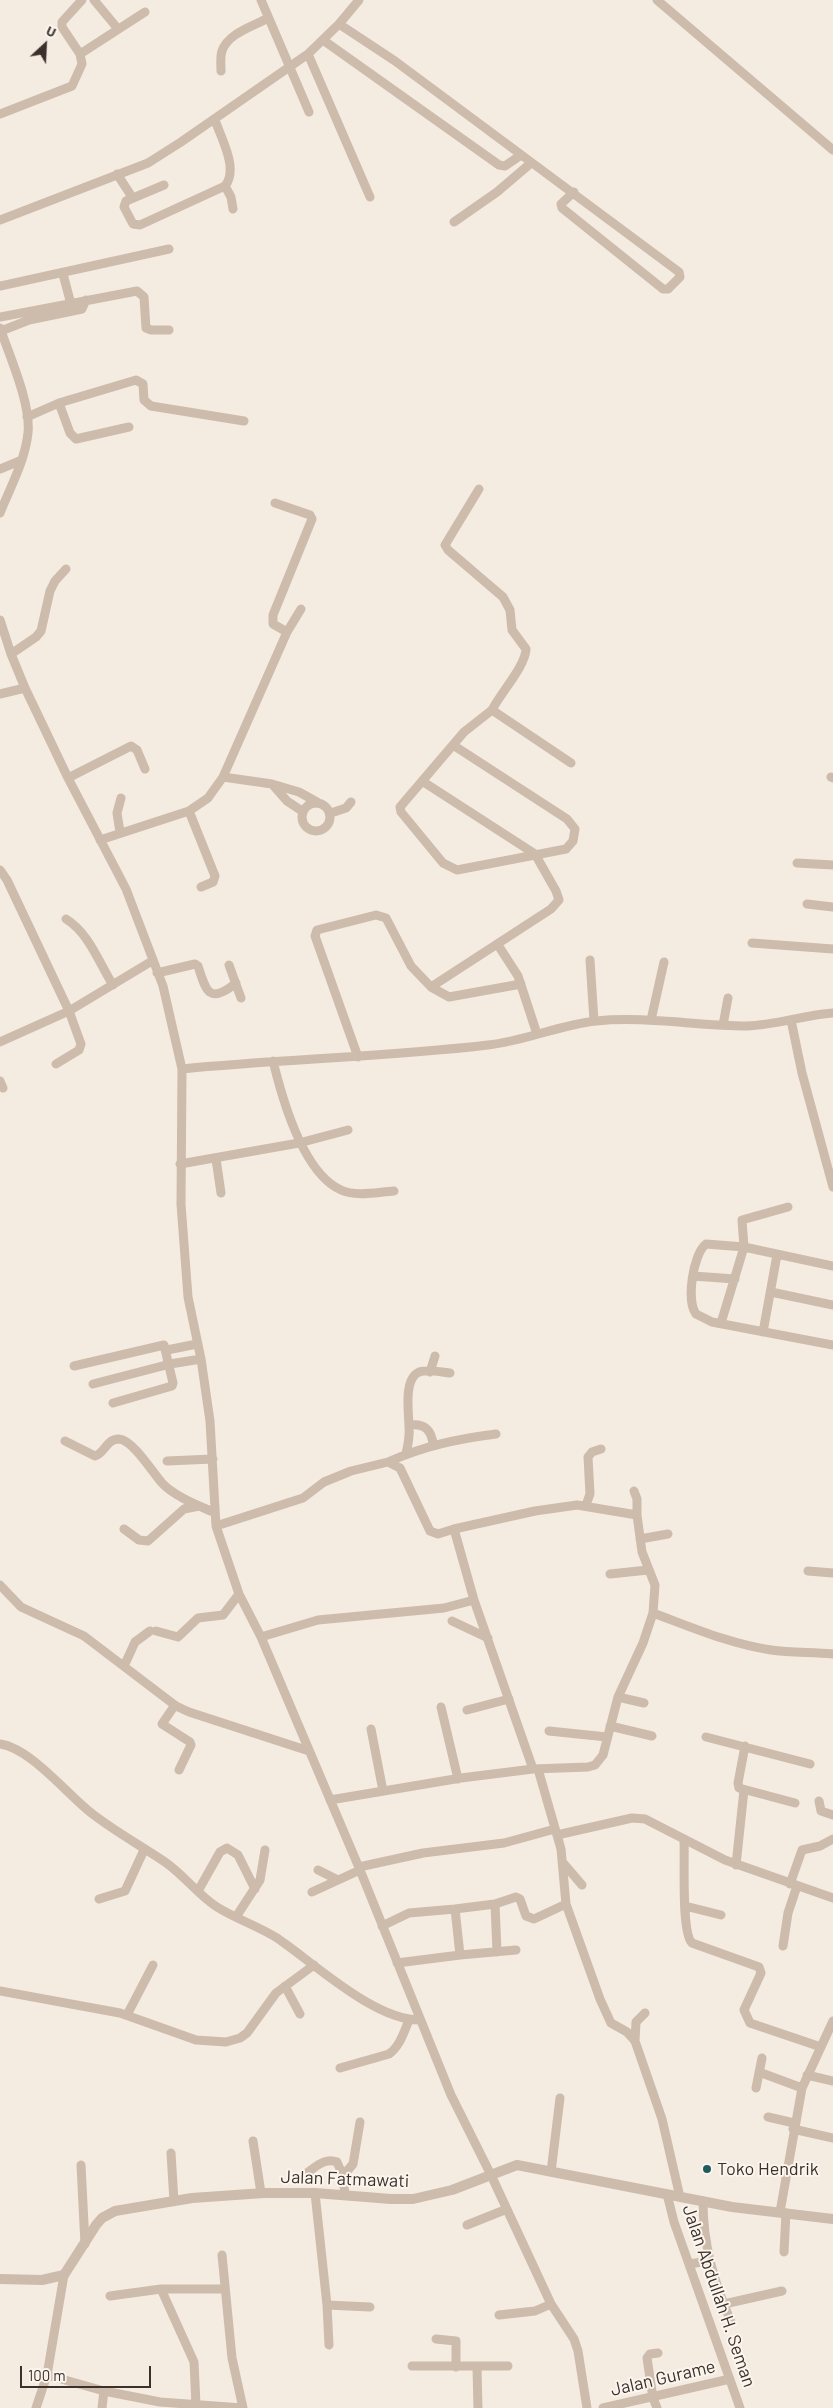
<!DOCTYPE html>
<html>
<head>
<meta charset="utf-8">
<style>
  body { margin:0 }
  #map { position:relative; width:833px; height:2408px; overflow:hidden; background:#f4ebe1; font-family:Barlow,sans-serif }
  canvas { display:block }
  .north { position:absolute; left:20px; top:20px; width:50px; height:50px; -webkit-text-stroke:4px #fbf5ee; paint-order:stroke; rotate:25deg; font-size:14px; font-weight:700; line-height:20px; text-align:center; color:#3b302b }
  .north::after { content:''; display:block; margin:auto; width:18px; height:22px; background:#3b302b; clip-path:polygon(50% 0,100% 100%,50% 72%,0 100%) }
  .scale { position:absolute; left:20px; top:2366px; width:131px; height:22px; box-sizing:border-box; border:2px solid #3b302b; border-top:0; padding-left:6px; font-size:15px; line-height:18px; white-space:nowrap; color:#3b302b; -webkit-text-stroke:4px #fbf5ee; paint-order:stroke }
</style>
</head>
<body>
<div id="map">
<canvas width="833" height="2408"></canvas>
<div class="north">U</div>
<div class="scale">100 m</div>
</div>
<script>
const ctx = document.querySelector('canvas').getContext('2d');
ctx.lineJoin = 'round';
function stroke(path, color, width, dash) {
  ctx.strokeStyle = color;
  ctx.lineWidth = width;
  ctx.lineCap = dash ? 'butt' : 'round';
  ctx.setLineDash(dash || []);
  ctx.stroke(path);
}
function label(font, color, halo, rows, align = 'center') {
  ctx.font = font + ' Barlow,sans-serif';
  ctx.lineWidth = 4;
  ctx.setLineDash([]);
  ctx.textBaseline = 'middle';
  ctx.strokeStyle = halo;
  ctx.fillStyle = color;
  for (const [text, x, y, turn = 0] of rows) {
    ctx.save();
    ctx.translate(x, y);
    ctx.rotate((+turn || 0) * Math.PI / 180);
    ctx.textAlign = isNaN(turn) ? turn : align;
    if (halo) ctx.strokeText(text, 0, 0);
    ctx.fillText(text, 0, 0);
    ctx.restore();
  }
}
const minor = new Path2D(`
  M94 0 118 29
  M261 0 309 112
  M657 0 833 150
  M339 24 395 61 679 272 680 277 668 289H663L562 208 561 204 574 192
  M323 40 499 165 505 166 521 155
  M80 54 145 12
  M308 54 370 197
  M221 71C221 65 220 57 222 51 228 33 254 26 268 18
  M0 114 72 86 82 64 80 54 62 27V22L82 0
  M117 174 132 197
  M164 185 126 201 124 207 133 224 140 225 225 186C239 169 221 138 215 120
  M225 186 231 197 233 209
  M0 220 148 163 181 142 308 54 339 24 359 0
  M454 222 497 192 531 163
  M63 274 72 308
  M0 286 169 249
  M0 317 137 291 144 297 146 328 151 330H169
  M0 328C10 357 31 404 28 433 25 461 10 488 0 513
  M1 331 29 320 82 309 86 300
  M59 403 70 433 76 439 129 427
  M27 417 59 403 136 380 143 384 144 400 151 406 244 421
  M0 469 22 460
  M479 489 445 545 448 550 503 597 510 610 512 630 526 649C526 665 500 694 492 710
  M275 503 310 515 312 519 273 615V624L287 632
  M0 620 11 654 25 688 68 778 126 889 163 986 182 1069 181 1204 188 1297 201 1359 210 1421 216 1526 239 1594 261 1637 360 1870 451 2095 491 2175 551 2304 574 2339 578 2351 587 2408
  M11 654 36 637 41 631 50 591 55 581 66 569
  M0 694 25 688
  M453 745 567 819 575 829 573 841 566 849 457 870 443 863 401 812 400 807 464 732 492 710 571 763
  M223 777 272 784 287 801 302 811
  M831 777 833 778
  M68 778 131 746 137 750 145 769
  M422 781 535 854 556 891 559 900 551 909 431 987 449 997 521 984
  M272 784 299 792 317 802
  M302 817a14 14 0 1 1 28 0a14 14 0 1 1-28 0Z
  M189 811 215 876 213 882 201 887
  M331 813 346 808 351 802
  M120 832 117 813 121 798
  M100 840 189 811 208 798 223 777 287 632 301 609
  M797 863 833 865
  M0 870 7 880 69 1011 81 1044 79 1050 56 1064
  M807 904 833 907
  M66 919C89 933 99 963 113 985
  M752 943 833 949
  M498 945 518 976 537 1034
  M590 960 594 1021
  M229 965 241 998
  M157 973 195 964 198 966C206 991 209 1005 236 983
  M651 1020 664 962
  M791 1020 802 1073 833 1187
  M723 1025 728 998
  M0 1042 69 1011 152 961
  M358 1057 315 936 317 930 376 915 386 918 411 966 431 987
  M273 1061C282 1098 303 1173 341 1190 357 1197 377 1192 394 1191
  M182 1069C284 1059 387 1057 488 1045 525 1041 559 1025 596 1021 646 1016 696 1026 747 1026 776 1025 804 1015 833 1013
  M0 1081 3 1088
  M216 1159 221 1193
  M180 1164 299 1143 348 1130
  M833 1266 744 1247 706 1244C693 1254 686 1301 696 1314L712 1322 833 1345
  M693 1276 735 1279
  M771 1292 833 1305
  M721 1323 744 1247 742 1220 788 1207
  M763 1332 777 1255
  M167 1350 197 1344
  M74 1366 164 1345 173 1383 172 1386 113 1403
  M430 1372 435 1356
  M93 1384 170 1364 201 1359
  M410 1425C424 1423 432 1430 433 1445
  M65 1441 95 1456C105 1453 106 1439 119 1439 133 1440 153 1473 162 1483 174 1496 197 1505 213 1512
  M406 1454C408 1445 410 1436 409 1427 409 1414 403 1379 419 1372 427 1369 441 1372 450 1373
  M167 1461 213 1459
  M388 1462C424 1446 457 1439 496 1434
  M634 1491 637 1499V1515
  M586 1505 590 1494 588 1457 592 1452 601 1449
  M216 1526 303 1498 324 1482 351 1471 388 1462 400 1468 430 1531 438 1534 454 1529 474 1600 533 1769
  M124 1529 139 1540 148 1541 184 1509 199 1506
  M640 1539 668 1534
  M808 1571 833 1573
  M610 1574 648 1570
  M0 1585 21 1607 84 1636 176 1706 189 1712 309 1751
  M653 1613C691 1627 730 1644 771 1650 791 1653 812 1652 833 1654
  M452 1621 488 1638
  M156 1631 178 1637 198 1618 223 1615 239 1594
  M261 1637 318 1620 444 1608 474 1600
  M124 1666 135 1642 150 1631
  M618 1697 644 1703
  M175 1705 162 1724 190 1742 191 1745 179 1770
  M441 1707 458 1779
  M467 1710 509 1699
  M610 1726 652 1736
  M371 1729 383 1791
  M549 1731 607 1737
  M706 1737 810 1764
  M0 1744C30 1748 66 1793 90 1812 114 1831 140 1845 165 1862 184 1875 198 1895 217 1907 236 1919 258 1926 277 1938 314 1963 374 2020 420 2020
  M745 1746 738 1783 739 1788 795 1803
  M538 1769 561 1849 566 1904 600 1999 611 2023 627 2032 635 2041
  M330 1800 461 1778 533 1769 588 1767 595 1765 603 1755 618 1697 643 1643 653 1613 655 1585 642 1552 637 1515 577 1505 535 1511 454 1529
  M819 1801 821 1811 833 1815
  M557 1835 632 1818 645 1819 725 1860 833 1898
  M684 1841C685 1860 681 1933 692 1943L759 1967 761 1973 744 2010 750 2023 821 2047
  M564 1864 582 1885
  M736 1865 744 1790
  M359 1867 423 1853 504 1843 555 1829
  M318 1870 338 1880
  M790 1884 802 1850 820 1846 833 1839
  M198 1891 220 1852 227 1848 238 1855 255 1889
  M312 1892 360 1870
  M99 1899 125 1891 144 1850
  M495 1904 497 1952
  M685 1906 721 1915
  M455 1909 495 1904 516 1897 520 1899 526 1916 534 1919 566 1904
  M236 1917 260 1880 265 1850
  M382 1926 409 1913 455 1909 460 1955 397 1963
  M783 1946 788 1913 797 1886
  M460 1955 516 1950
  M285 1986 300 2014
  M0 1991 120 2013 196 2040 226 2042 240 2038 247 2033 276 1993 314 1965
  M645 2013 636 2022 635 2041 662 2119 680 2197
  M127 2015 153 1965
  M340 2068 389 2054C400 2046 404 2032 409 2020
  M759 2072 802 2088
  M807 2075 833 2081
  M756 2088 762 2058
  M768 2117 794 2123
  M793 2129 833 2138
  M253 2141 261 2193
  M171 2153 174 2201
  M81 2165 85 2244
  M551 2172 560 2098
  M305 2174C315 2168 324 2157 337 2162L343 2176 345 2195
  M343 2176 353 2164 360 2122
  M315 2193 327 2305 370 2307
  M667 2194 674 2222 740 2408
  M703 2201C703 2246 714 2281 731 2322
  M780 2212 802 2088 833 2021
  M467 2225 507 2209
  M784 2252 786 2213
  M222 2255 232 2358 243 2408
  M689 2264 709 2261
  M161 2289 194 2362 196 2405
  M110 2296 161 2289H224
  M724 2304 782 2291
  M327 2305 329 2345
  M499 2315 535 2311 551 2304
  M436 2339 456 2341V2367
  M412 2366H508
  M477 2368 478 2408
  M47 2375 104 2391 160 2402 242 2408
  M36 2408 47 2375 64 2275
  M102 2408 104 2391
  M603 2408 730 2379
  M657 2408 653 2398 647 2358 650 2354 658 2353`);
const tertiary = new Path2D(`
  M0 2279 42 2280 64 2275 96 2225 102 2218 115 2211 192 2198 264 2193H315L391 2199H413L452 2190 517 2165 732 2207 833 2219`);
const markers = [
  [707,2169,5,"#1f5a5e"]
];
const poiNames = [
  ["Toko Hendrik",717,2169]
];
const streetNames = [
  ["Jalan Fatmawati",345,2179,2],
  ["Jalan Abdullah H. Seman",719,2296,71],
  ["Jalan Gurame",663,2378,-13]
];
stroke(minor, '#cdbbac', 9);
stroke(tertiary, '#cdbbac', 10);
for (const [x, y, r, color] of markers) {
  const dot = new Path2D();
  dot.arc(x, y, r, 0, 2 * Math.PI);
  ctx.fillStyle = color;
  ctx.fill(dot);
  stroke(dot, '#fbf5ee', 2);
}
label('18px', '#3b302b', '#fbf5ee', poiNames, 'left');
label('18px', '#3b302b', '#fbf5ee', streetNames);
</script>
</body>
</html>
